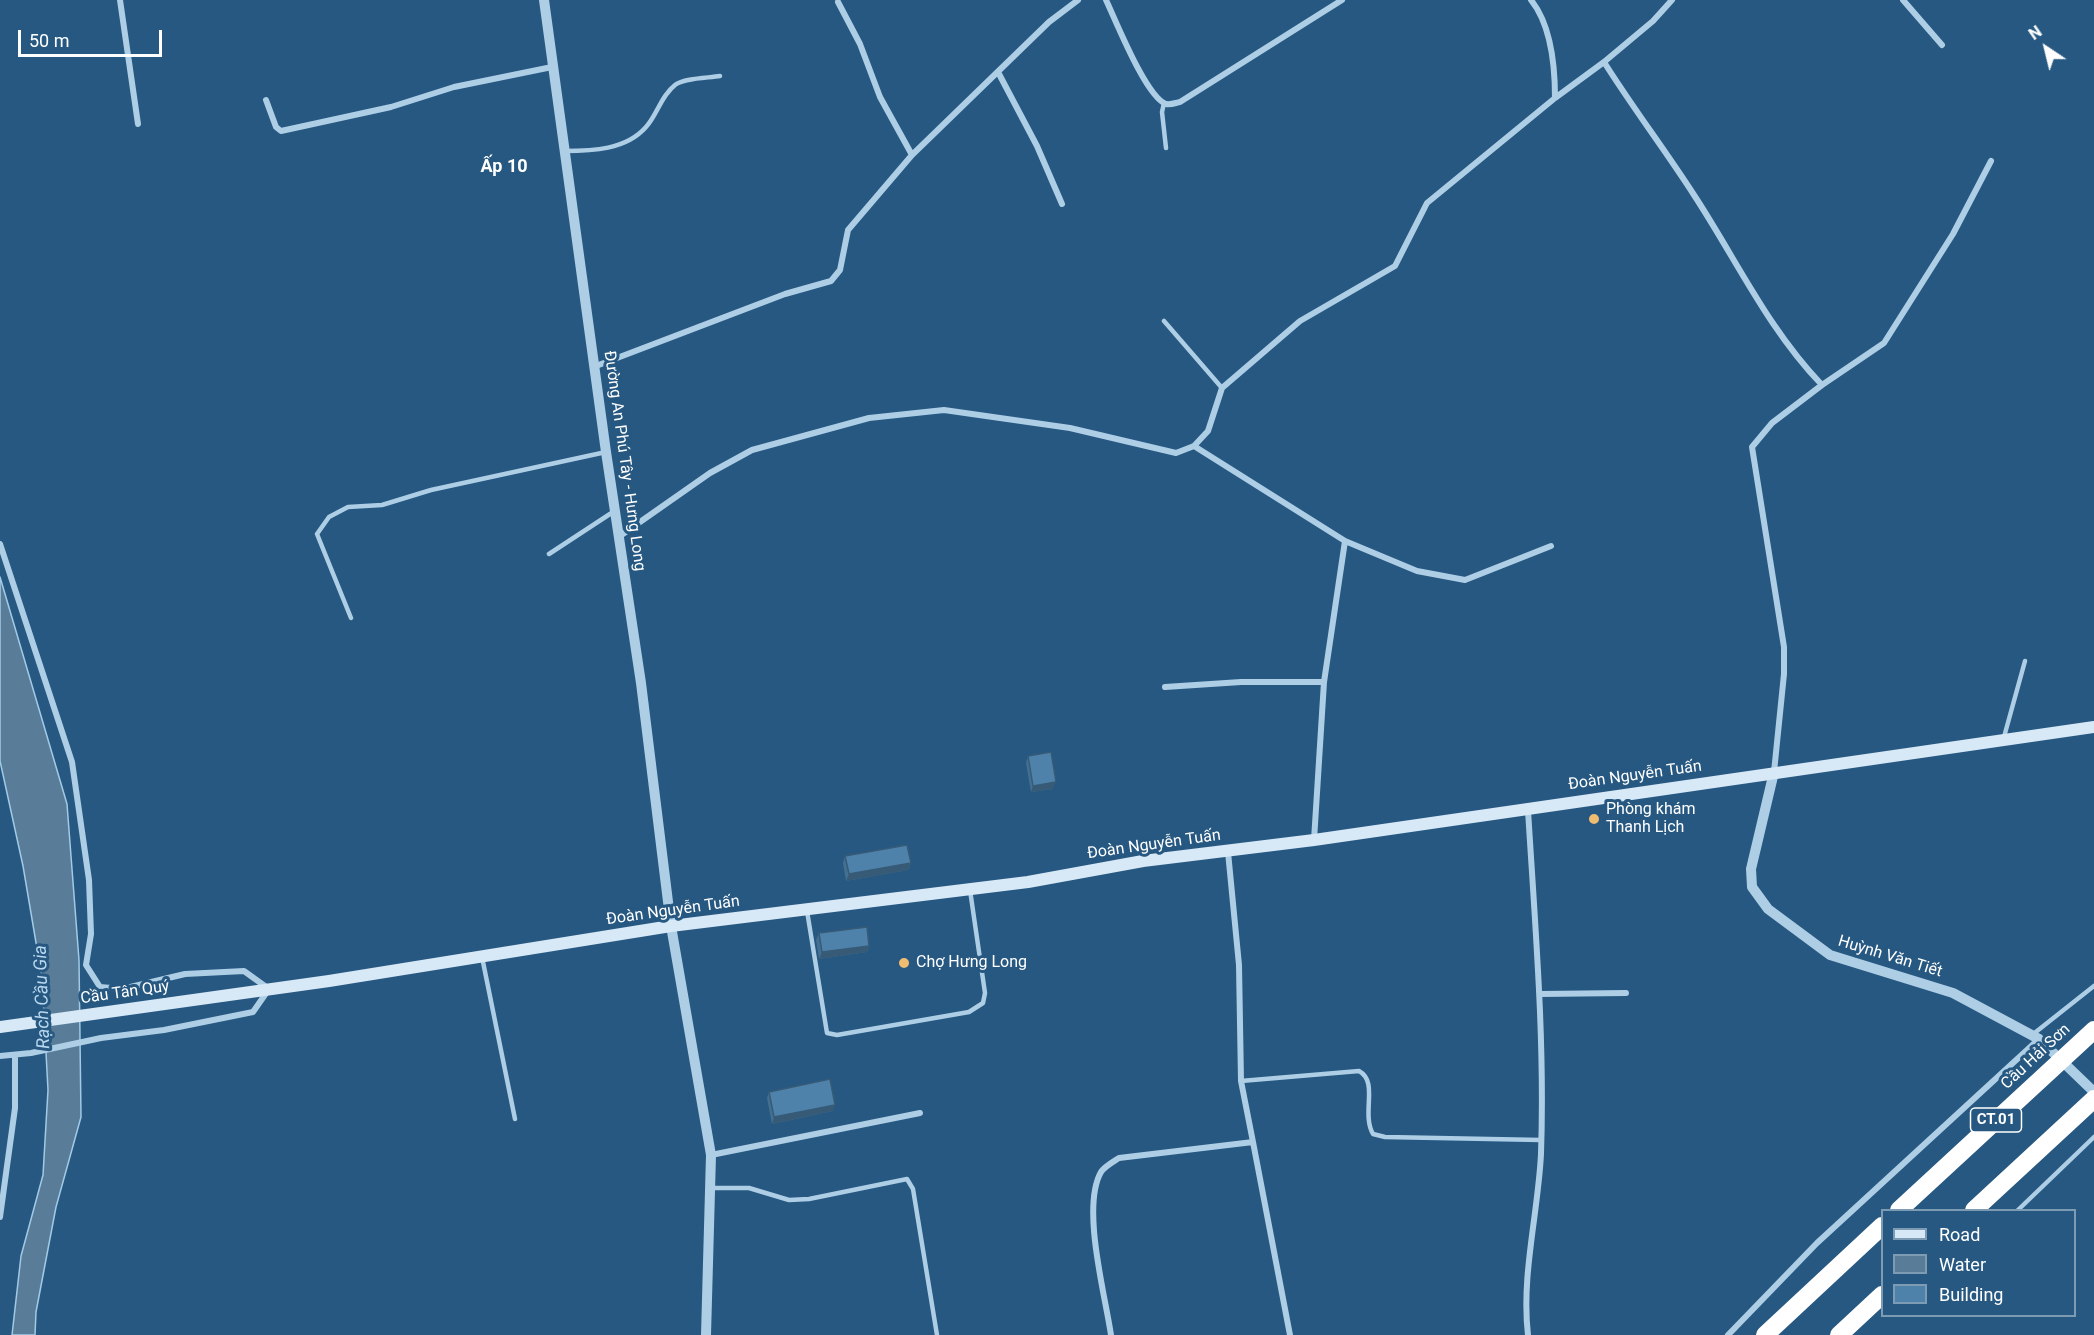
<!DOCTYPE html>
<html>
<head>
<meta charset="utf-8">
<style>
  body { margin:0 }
  #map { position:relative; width:2094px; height:1335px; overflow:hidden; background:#265881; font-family:Roboto,sans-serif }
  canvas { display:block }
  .legend { position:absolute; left:1881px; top:1209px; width:195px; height:108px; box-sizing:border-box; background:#265881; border:2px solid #7d9bb3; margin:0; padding:8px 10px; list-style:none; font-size:18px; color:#fff }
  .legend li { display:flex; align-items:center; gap:12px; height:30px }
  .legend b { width:30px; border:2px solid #7d9bb3 }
  .north { position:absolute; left:2016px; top:18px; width:60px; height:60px; -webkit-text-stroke:4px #265881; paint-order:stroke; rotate:325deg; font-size:16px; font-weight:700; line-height:24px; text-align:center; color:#fff }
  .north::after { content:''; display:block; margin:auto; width:21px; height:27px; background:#fff; clip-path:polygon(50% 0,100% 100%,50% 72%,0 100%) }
  .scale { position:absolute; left:18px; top:30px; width:144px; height:27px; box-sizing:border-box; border:3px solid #fff; border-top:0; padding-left:8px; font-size:18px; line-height:21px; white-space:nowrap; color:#fff; -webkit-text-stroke:4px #265881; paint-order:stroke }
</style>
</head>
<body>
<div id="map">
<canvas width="2094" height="1335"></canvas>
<ul class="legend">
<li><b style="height:8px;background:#d7e8f6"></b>Road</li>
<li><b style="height:16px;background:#597d99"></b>Water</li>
<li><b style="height:16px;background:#4e82aa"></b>Building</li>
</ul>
<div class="north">N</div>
<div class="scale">50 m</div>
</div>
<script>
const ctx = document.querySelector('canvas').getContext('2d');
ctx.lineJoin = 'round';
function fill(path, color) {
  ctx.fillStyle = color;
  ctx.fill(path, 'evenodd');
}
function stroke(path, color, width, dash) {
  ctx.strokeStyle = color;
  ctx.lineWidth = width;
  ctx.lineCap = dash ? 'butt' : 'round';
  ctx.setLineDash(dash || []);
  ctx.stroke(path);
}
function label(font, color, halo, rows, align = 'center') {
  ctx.font = font + ' Roboto,sans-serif';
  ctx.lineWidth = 6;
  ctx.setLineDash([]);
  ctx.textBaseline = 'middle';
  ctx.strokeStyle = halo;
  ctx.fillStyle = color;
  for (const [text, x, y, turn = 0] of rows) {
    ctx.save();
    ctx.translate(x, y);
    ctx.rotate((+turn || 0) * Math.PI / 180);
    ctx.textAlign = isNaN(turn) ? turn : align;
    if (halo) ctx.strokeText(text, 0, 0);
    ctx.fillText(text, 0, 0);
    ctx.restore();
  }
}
const water = new Path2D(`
  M0 577 67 804 79 960 81 1117 56 1207 36 1312 35 1335H12L21 1256 43 1175 48 1090 42 978 23 866 0 761Z`);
const service = new Path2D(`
  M1164 103 1162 112 1166 148
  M564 151C592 151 626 150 646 127 657 115 661 96 675 85 684 78 708 78 720 76
  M1164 321 1222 388
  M549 554 613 512
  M351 618 317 534 329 517 348 507 382 505 431 490 606 452
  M2004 737 2025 661
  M807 911 827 1033 837 1035 969 1012 983 1003 985 993 970 890
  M482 957 515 1119
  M2032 1035 2094 986
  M1241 1081 1359 1071C1379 1082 1361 1113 1373 1134L1385 1137 1541 1140
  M711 1188H749L789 1200 809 1199 907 1179 913 1189 937 1335
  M2018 1210 2094 1137`);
const minor = new Path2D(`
  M120 0 138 124
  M1106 0C1116 21 1146 97 1166 104 1171 105 1175 103 1180 102L1342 0
  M1531 0C1551 25 1555 67 1555 98
  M1903 0 1942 45
  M838 2 860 44 880 97 912 155
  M1604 62C1633 108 1665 150 1694 195 1736 259 1768 329 1822 385L1884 343 1953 234 1991 161
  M998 72 1037 146 1062 204
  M266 100 276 127 281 131 391 107 454 87 552 67
  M596 366 785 294 831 281 840 270 848 230 912 155 1049 22 1078 0
  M1194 446 1345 541 1324 682 1314 840
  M620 536 710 473 752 450 869 418 944 410 1070 428 1176 453 1194 446 1208 431 1222 388 1300 321 1395 266 1427 203 1555 98 1604 62 1653 21 1672 0
  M1345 541 1417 571 1465 580 1551 546
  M0 544 72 762 89 880 91 934 86 965 100 987 122 989 185 974 244 971 269 989 253 1012 164 1030 101 1038 31 1053 0 1056
  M1165 687 1241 682H1324
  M1774 772 1784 674V647L1752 447 1772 423 1822 385
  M1528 810C1535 925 1545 1039 1541 1154 1538 1214 1521 1276 1528 1335
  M1228 852 1239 965 1241 1081 1253 1142
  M1540 994 1626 993
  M711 1155 920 1113
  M0 1217 15 1108V1055
  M1111 1335C1105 1294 1081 1207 1101 1172 1105 1166 1113 1162 1119 1158L1253 1142 1290 1335
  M1728 1335 1817 1243 2039 1039`);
const tertiary = new Path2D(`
  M544 0 606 452 641 683 671 926 711 1155 706 1335
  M1774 772 1751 869 1752 887 1768 909 1830 955 1953 993 2039 1039 2094 1092`);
const secondary = new Path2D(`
  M0 1027 329 981 671 926 1028 882 1143 861 1314 840 2094 727`);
const motorway = new Path2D(`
  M1974 1210 2094 1099
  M1765 1335 1882 1226
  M1839 1335 1882 1295`);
const motorwayBridge = new Path2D(`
  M1899 1210 2094 1030`);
const wall = new Path2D(`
  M1028 756 1053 789 1031 792 1026 763Z
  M845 856 911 863 908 870 846 881 843 863Z
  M819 933 869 946 867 952 819 959 816 940Z
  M769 1092 833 1111 772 1124 767 1098Z`);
const shadedWall = new Path2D(`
  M1056 782 1053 789 1031 792 1033 786Z
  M911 863 908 870 846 881 849 874Z
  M869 946 867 952 819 959 822 952Z
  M835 1105 833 1111 772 1124 774 1117Z`);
const building = new Path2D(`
  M1051 752 1056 782 1033 786 1028 756Z
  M907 845 911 863 849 874 845 856Z
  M867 927 869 946 822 952 819 933Z
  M830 1079 835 1105 774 1117 769 1092Z`);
const markers = [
  [1594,819,6,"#efbd72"],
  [904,963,6,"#efbd72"]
];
const shields = [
  [1996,1120,51]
];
const shieldNames = [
  ["CT.01",1996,1120]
];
const streetNames = [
  ["Đường An Phú Tây - Hưng Long",624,461,82],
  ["Đoàn Nguyễn Tuấn",1635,776,-8],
  ["Đoàn Nguyễn Tuấn",1154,845,-8],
  ["Đoàn Nguyễn Tuấn",673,911,-8],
  ["Huỳnh Văn Tiết",1890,957,17],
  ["Cầu Tân Quý",125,993,-8],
  ["Cầu Hải Sơn",2036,1057,-43]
];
const poiNames = [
  ["Phòng khám",1606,810],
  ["Thanh Lịch",1606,828],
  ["Chợ Hưng Long",916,963]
];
const neighbourhoodNames = [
  ["Ấp 10",504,167]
];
const waterNames = [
  ["Rạch Cầu Gia",43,997,-92]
];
fill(water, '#597d99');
stroke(water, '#a2cae7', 1.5);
stroke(service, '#aecee6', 4.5);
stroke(minor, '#aecee6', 6);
stroke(tertiary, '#aecee6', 10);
stroke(secondary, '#d7e8f6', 12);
stroke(motorway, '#fff', 18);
stroke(motorwayBridge, '#fff', 18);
fill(wall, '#437092');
fill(shadedWall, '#375b77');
fill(building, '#4e82aa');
stroke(building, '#375b77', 1.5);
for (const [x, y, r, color] of markers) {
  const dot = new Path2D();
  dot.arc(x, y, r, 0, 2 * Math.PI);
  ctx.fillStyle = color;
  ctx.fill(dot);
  stroke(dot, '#265881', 2);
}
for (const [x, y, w] of shields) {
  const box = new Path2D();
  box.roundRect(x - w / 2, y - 12, w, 24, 4.5);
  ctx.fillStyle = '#265881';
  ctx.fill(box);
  stroke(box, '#fff', 1.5);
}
label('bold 15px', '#fff', null, shieldNames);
label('16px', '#fff', '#265881', streetNames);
label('16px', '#fff', '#265881', poiNames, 'left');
label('bold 18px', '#fff', '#265881', neighbourhoodNames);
label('italic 18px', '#b9d7ee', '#265881', waterNames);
</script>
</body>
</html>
